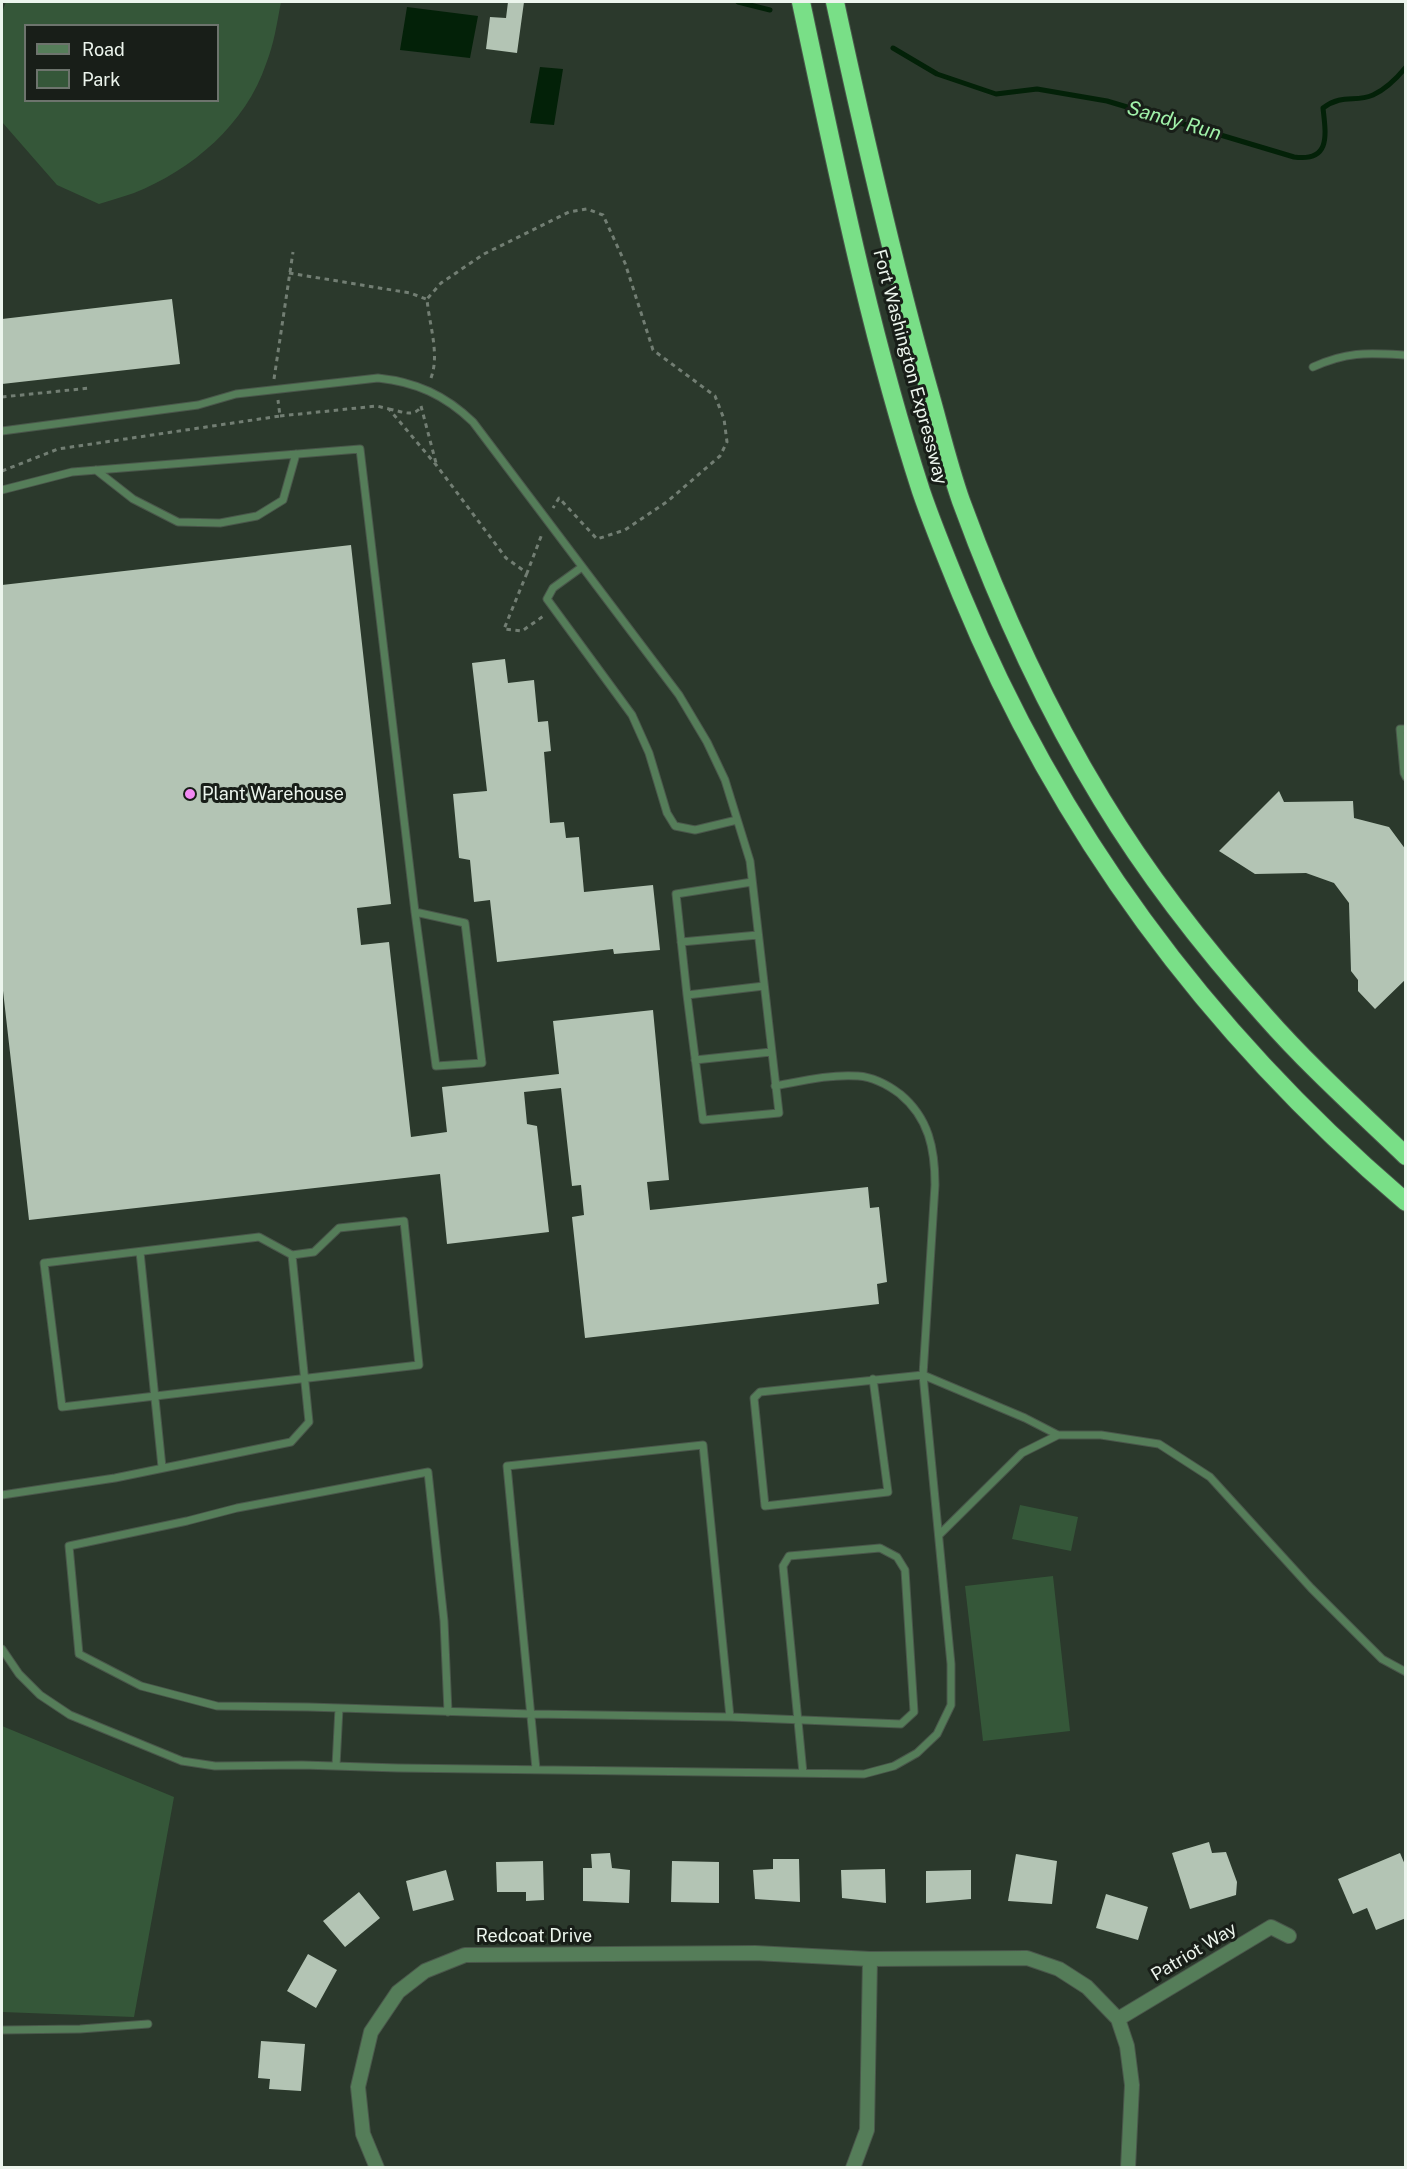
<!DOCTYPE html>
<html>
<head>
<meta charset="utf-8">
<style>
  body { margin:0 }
  #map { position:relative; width:1407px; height:2169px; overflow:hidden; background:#2b392c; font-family:"Public Sans",sans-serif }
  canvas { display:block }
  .frame { position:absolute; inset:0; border:3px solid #ecf5ed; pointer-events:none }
  .legend { position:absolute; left:24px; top:24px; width:195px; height:78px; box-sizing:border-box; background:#181e18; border:2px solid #6d746d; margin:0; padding:8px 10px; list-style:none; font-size:18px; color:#ecf5ed }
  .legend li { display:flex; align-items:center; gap:12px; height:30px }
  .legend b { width:30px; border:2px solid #6d746d }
</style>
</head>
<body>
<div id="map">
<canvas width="1407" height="2169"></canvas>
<div class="frame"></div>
<ul class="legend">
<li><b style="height:8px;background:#557d59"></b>Road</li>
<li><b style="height:16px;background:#355739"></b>Park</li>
</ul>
</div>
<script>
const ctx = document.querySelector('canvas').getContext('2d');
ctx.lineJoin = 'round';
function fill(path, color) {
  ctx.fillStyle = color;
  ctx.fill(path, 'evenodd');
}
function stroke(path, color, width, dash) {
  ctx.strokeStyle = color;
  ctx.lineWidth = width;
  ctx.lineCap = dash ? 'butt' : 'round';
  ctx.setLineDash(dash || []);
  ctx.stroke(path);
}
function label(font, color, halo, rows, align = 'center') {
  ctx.font = font + ' "Public Sans",sans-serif';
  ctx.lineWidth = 6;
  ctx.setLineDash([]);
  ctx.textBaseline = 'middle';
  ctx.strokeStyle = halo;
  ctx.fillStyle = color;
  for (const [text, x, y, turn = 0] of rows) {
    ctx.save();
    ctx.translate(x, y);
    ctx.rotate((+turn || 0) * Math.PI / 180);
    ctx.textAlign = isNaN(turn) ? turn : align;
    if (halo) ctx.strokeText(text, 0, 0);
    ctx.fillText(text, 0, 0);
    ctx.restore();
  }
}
const green = new Path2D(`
  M6 2H281C277 23 274 44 266 64 246 124 192 170 134 193 123 197 111 200 99 204L57 185 2 122V12ZM26 26H218V100H26Z
  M1020 1505 1078 1517 1071 1551 1012 1539Z
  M1053 1576 1070 1731 983 1741 965 1586Z
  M2 1726 174 1797 134 2017 2 2012Z`);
const water = new Path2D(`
  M407 7 478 16 470 58 400 50Z
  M540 67 563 69 554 125 530 123Z`);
const stream = new Path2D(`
  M738 2 770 10
  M893 48 937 74 996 94 1037 89 1107 101 1294 157C1331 162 1326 135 1323 108 1343 93 1355 103 1373 95 1386 89 1397 78 1406 67`);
const building = new Path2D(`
  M508 2H524L517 53 486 49 490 17 506 18Z
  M172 299 180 364 2 384V319Z
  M351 545 391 904 357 908 361 945 389 942 411 1137 447 1132 442 1087 559 1074 553 1021 653 1010 669 1180 647 1182 650 1210 868 1187 870 1208 879 1207 887 1282 877 1284 879 1304 585 1338 572 1217 584 1215 581 1185 572 1186 561 1088 524 1092 527 1124 537 1126 549 1232 447 1244 440 1174 29 1220 2 982V585Z
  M505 659 508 683 534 680 538 722 548 721 551 751 544 752 550 823 564 822 566 838 579 837 584 892 653 885 660 950 614 954 613 949 497 962 490 900 474 902 470 860 459 858 453 794 487 791 472 663Z
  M1279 791 1284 802 1353 801 1354 818 1389 827 1406 850V979L1375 1009 1358 991V980L1351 971 1349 903 1334 883 1306 873 1255 874 1219 851Z
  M1209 1842 1212 1853 1226 1852 1237 1882 1236 1895 1190 1909 1172 1853Z
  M610 1853 612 1868 630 1870 629 1903 583 1901V1868H592L591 1854Z
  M1400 1853 1406 1867V1918L1376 1930 1367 1908 1353 1914 1338 1879Z
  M1016 1854 1057 1861 1052 1904 1008 1901Z
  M773 1859H799L800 1902 755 1899 753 1870 773 1869Z
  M543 1861 544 1900 526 1901V1892H497L496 1862Z
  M672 1861 719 1862V1903L671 1902Z
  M885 1869 886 1903 842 1898 841 1870Z
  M446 1870 454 1900 413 1911 406 1881Z
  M971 1870V1899L926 1903V1871Z
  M359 1892 380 1918 345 1947 323 1921Z
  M1106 1894 1148 1907 1138 1940 1096 1928Z
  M308 1954 337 1970 316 2008 287 1991Z
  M261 2041 305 2044 301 2091 269 2089 270 2079 258 2078Z`);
const path = new Path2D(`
  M289 273 410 293 426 299
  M431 378C440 354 429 324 427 299L441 283 484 254 569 212 587 209 603 215 625 263 653 350 715 396 724 419 727 442 720 456 668 501 625 530 597 539 559 498 553 508
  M274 379 293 252
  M2 397 90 388
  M421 406 436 463
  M389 409C401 411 413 418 421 407
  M280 416 377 406 389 409 437 466 506 558 527 573 542 534
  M2 471 58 449 280 416 278 400
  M527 573 504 629 522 631 545 615`);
const lane = new Path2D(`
  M1313 367C1348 351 1368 353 1406 355
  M2 431 198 405 236 394 378 378C416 382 445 395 473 422L679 695 707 742 725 780 750 861 779 1113 703 1120 687 995
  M96 470 133 499 178 522 220 523 257 516 283 500 296 454
  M2 490 72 472 360 449 415 912 436 1066 482 1063 465 923 415 912
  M582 567 553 588 547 599 632 715 649 753 667 813 675 826 695 830 737 820
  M1406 729H1400L1404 773 1406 777
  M752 882 676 894 687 995 764 986
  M681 942 758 935
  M695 1060 771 1052
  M404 1221 419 1365 62 1407 44 1263 259 1237 292 1255 314 1252 339 1228Z
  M140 1252 162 1467
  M873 1379 888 1492 765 1506 754 1398 760 1392 923 1375 1025 1418 1058 1435H1101L1159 1444 1210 1477 1311 1588 1382 1659 1406 1672
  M2 1495 115 1478 291 1442 309 1422 292 1255
  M939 1535 1022 1453 1058 1435
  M2 1649 19 1674 40 1695 70 1715 182 1761 215 1766 302 1765 398 1768 864 1774 894 1766 917 1753 937 1734 951 1705V1664L923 1375 935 1185C935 1149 929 1118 900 1094 888 1085 873 1077 858 1076 830 1074 802 1081 775 1086
  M448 1712 444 1621 428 1472 237 1508 187 1521 69 1546 79 1654 141 1686 217 1706 308 1707 532 1714 730 1717 901 1724 914 1712 905 1570 897 1557 880 1548 789 1556 783 1566 803 1773
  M336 1766 339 1708
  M536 1769 507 1466 703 1445 730 1717
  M2 2030 80 2029 148 2024`);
const street = new Path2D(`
  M870 1959 1027 1958 1059 1969 1087 1987 1118 2019 1127 2046 1132 2085 1128 2168
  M1118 2019 1271 1927 1289 1936
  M377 2168 363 2134 358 2087 371 2032 398 1992 425 1971 465 1955 755 1953 870 1959 867 2130 853 2168`);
const highway = new Path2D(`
  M801 2C836 165 869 331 921 491 933 526 947 560 961 594 1059 832 1210 1035 1406 1202
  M835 2C863 131 892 259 928 387 939 425 948 464 961 501 999 605 1044 705 1102 800 1148 876 1205 949 1265 1016 1308 1065 1358 1110 1406 1156`);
const markers = [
  [190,794,6,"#f28af3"]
];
const streetNames = [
  ["Fort Washington Expressway",910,367,75],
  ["Redcoat Drive",534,1936],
  ["Patriot Way",1194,1952,-31]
];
const poiNames = [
  ["Plant Warehouse",202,794]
];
const waterNames = [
  ["Sandy Run",1174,121,16]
];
fill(green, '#355739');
fill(water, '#032108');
stroke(stream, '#032108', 5);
fill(building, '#b3c4b4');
stroke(lane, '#4a574b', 9);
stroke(street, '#4a574b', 16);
stroke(highway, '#4a574b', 20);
stroke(path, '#727e73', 3, [4.5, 4.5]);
stroke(lane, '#557d59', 7);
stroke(street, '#557d59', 14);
stroke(highway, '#79df87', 18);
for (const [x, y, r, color] of markers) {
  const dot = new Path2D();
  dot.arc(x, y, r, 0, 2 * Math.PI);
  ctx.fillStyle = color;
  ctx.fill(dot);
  stroke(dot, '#181e18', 2);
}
label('18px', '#ecf5ed', '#181e18', streetNames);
label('18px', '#ecf5ed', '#181e18', poiNames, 'left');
label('italic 20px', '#a0f1a9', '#181e18', waterNames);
</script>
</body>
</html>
